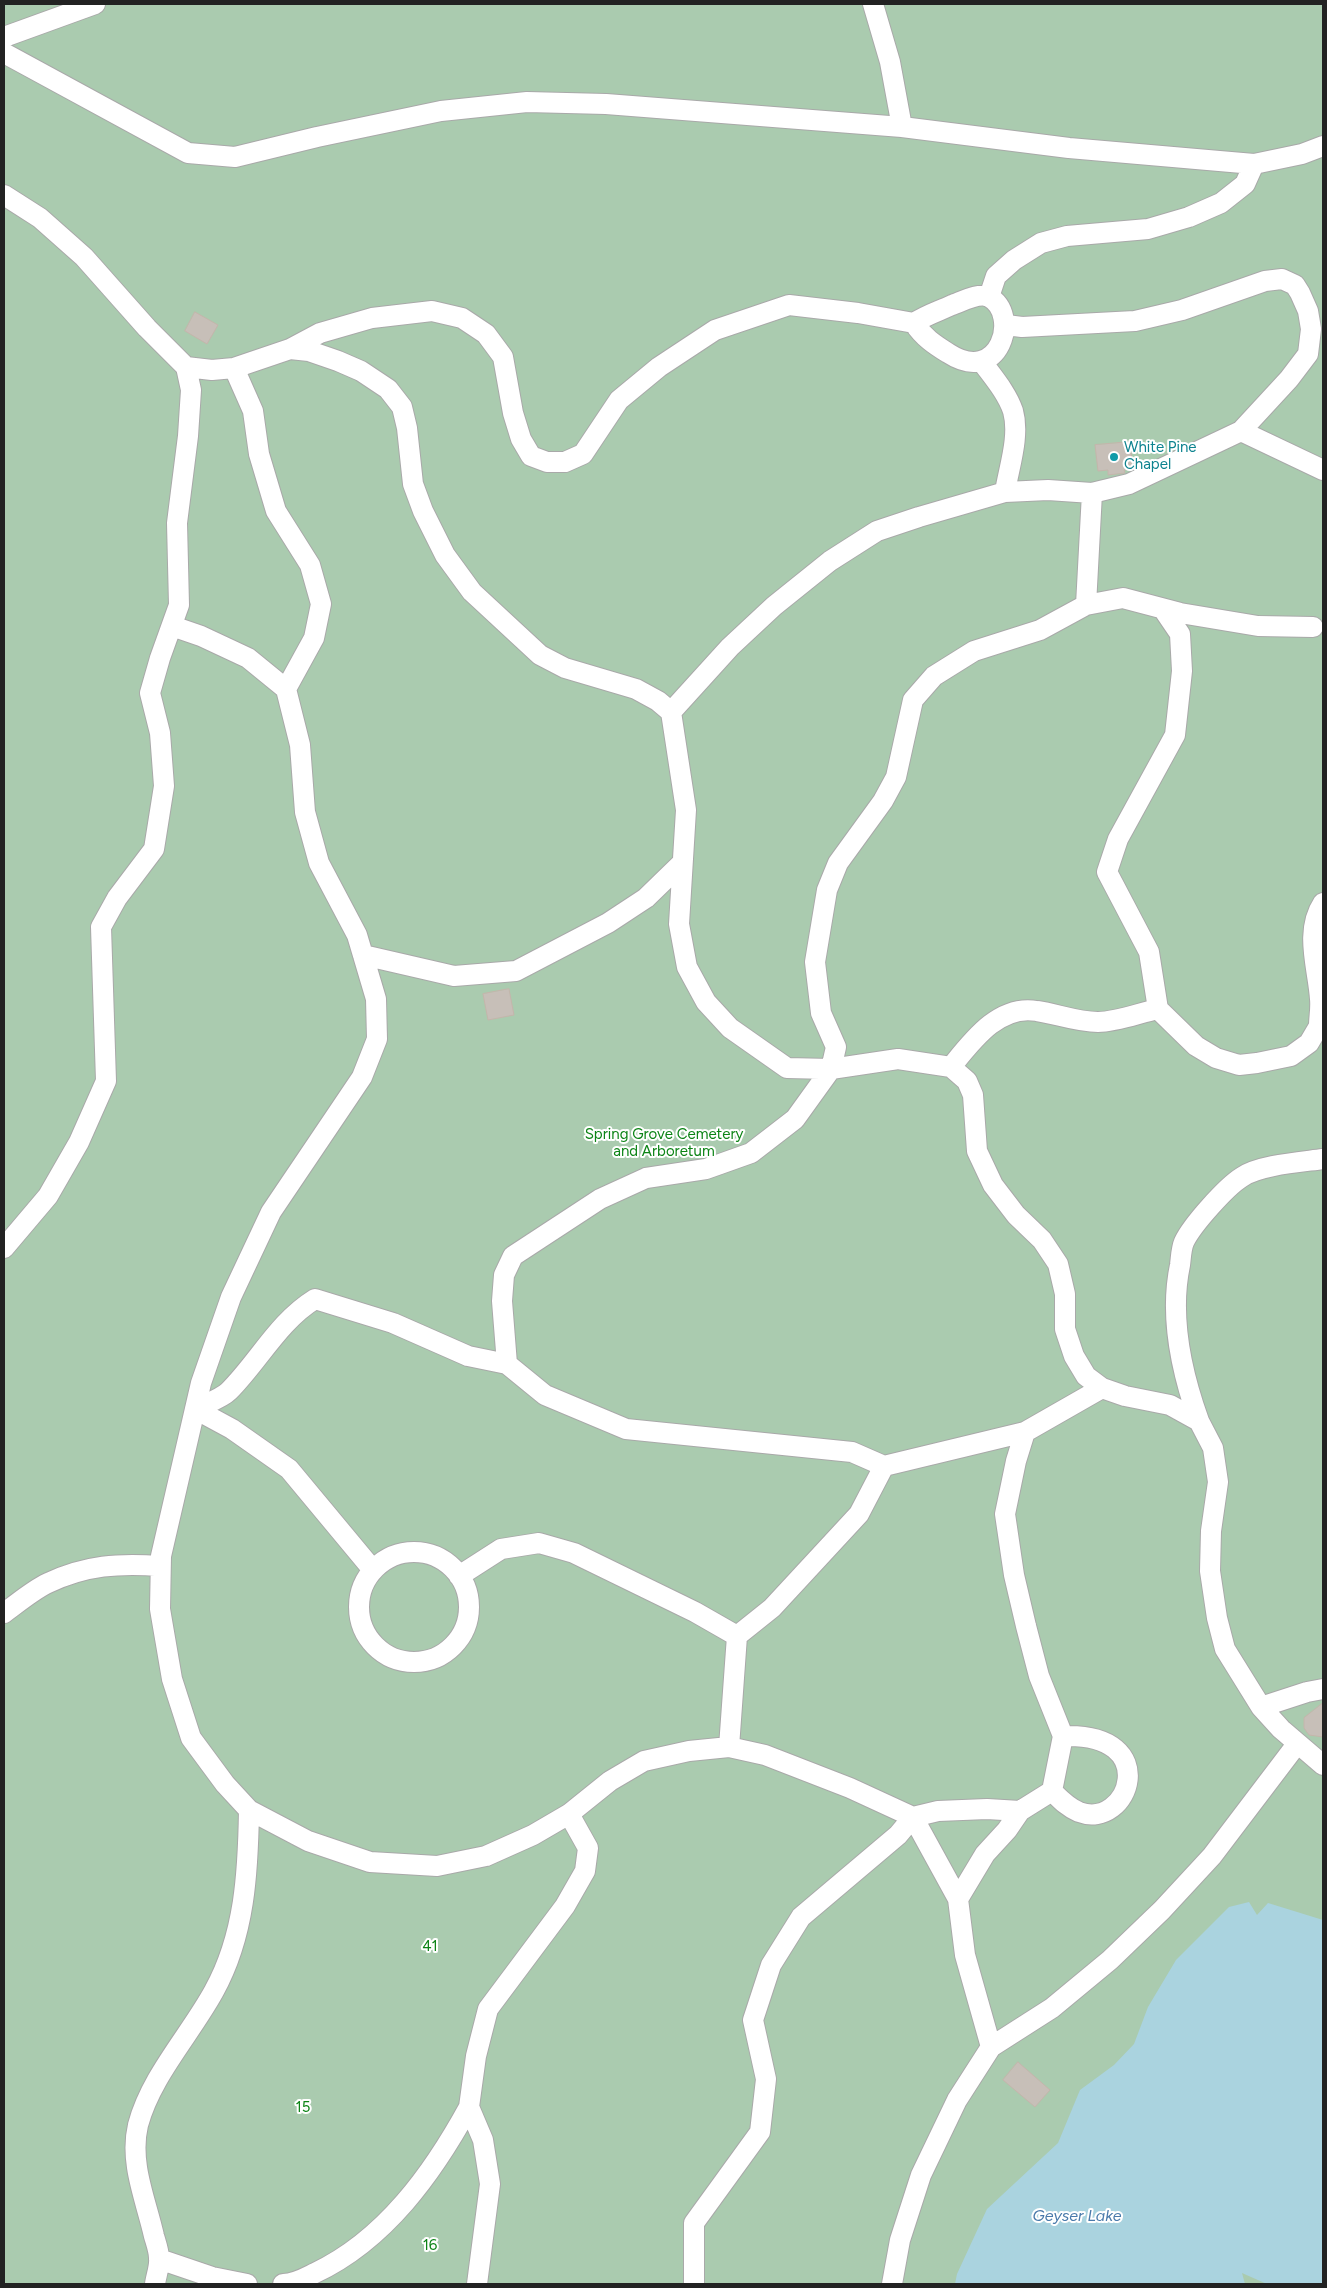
<!DOCTYPE html>
<html>
<head>
<meta charset="utf-8">
<style>
  body { margin:0 }
  #map { position:relative; width:1327px; height:2288px; overflow:hidden; background:#f2efe9; font-family:Figtree,sans-serif }
  canvas { display:block }
  .frame { position:absolute; inset:0; border:5px solid #222; pointer-events:none }
</style>
</head>
<body>
<div id="map">
<canvas width="1327" height="2288"></canvas>
<div class="frame"></div>
</div>
<script>
const ctx = document.querySelector('canvas').getContext('2d');
ctx.lineJoin = 'round';
function fill(path, color) {
  ctx.fillStyle = color;
  ctx.fill(path, 'evenodd');
}
function stroke(path, color, width, dash) {
  ctx.strokeStyle = color;
  ctx.lineWidth = width;
  ctx.lineCap = dash ? 'butt' : 'round';
  ctx.setLineDash(dash || []);
  ctx.stroke(path);
}
function label(font, color, halo, rows, align = 'center') {
  ctx.font = font + ' Figtree,sans-serif';
  ctx.lineWidth = 4;
  ctx.setLineDash([]);
  ctx.textBaseline = 'middle';
  ctx.strokeStyle = halo;
  ctx.fillStyle = color;
  for (const [text, x, y, turn = 0] of rows) {
    ctx.save();
    ctx.translate(x, y);
    ctx.rotate((+turn || 0) * Math.PI / 180);
    ctx.textAlign = isNaN(turn) ? turn : align;
    if (halo) ctx.strokeText(text, 0, 0);
    ctx.fillText(text, 0, 0);
    ctx.restore();
  }
}
const cemetery = new Path2D(`
  M4 4H1323V2284H4Z`);
const water = new Path2D(`
  M1249 1902 1257 1915 1268 1903 1323 1920V2284H1267L1242 2273 1245 2284H955L957 2274 987 2209 1058 2143 1080 2090 1114 2065 1134 2044 1148 2007 1176 1960 1229 1907Z`);
const building = new Path2D(`
  M195 312 218 325 207 344 185 331Z
  M1130 442 1133 469 1124 470 1125 473 1108 475V470L1098 471 1095 445Z
  M509 989 514 1015 488 1020 483 994Z
  M1323 1703V1737L1309 1735 1304 1728V1718Z
  M1018 2062 1050 2090 1035 2107 1003 2080Z`);
const minor = new Path2D(`
  M873 4 890 62 902 127
  M4 37 95 4
  M4 53 188 153 235 157 317 137 441 111 527 102 606 104 902 127 1069 148 1254 164 1302 154 1323 146
  M4 195 40 218 84 257 147 328 186 367 212 370 234 368 290 349 309 351 338 361 361 371 388 389 402 407 407 428 413 484 423 511 445 555 472 592 540 655 565 668 636 689 658 701 671 712 686 810 679 924 687 967 706 1002 730 1028 787 1068 831 1069 898 1059 951 1067 967 1081 973 1095 977 1151 993 1185 1016 1215 1042 1240 1058 1264 1065 1294V1329L1074 1356 1086 1376 1102 1388 1125 1396 1170 1405 1199 1421 1213 1448 1218 1482 1211 1531 1210 1571 1217 1618 1225 1649 1261 1707 1281 1729 1323 1765
  M989 297 996 276 1014 260 1041 243 1067 236 1148 229 1189 217 1221 203 1245 184 1254 164
  M290 349 320 333 372 318 432 311 462 318 486 334 503 357 513 413 521 439 531 456 547 462H565L583 454 619 400 659 367 715 330 789 305 858 313 914 323C926 315 939 311 952 305 961 302 979 292 989 297 1021 314 1000 387 948 353 935 345 923 337 914 323
  M982 362C993 377 1007 393 1013 411 1020 436 1009 467 1005 492
  M234 368 253 411 259 454 276 511 310 565 321 604 314 638 286 689
  M1241 431 1323 470
  M1086 605 1092 493
  M1163 609 1180 634 1182 671 1175 735 1118 839 1107 872 1149 952 1158 1009 1196 1046 1216 1058 1239 1065 1257 1063 1291 1056 1309 1043 1319 1026 1323 1028
  M172 626 201 636 248 658 286 689 300 745 305 812 319 863 357 935 376 999 377 1039 362 1077 271 1212 231 1297 201 1383 161 1556 160 1609 172 1679 191 1738 225 1784 249 1810 308 1841 370 1862 437 1866 486 1856 533 1835 569 1814 610 1781 644 1761 689 1751 729 1747 765 1755 850 1788 913 1817 958 1899 965 1955 991 2047
  M671 712 730 647 774 606 830 561 877 531 919 517 1005 492 1048 490 1092 493 1129 484 1241 431 1289 379 1308 354 1311 329 1308 311 1300 293 1295 285 1282 279 1265 281 1182 310 1135 321 1022 327 1006 325
  M363 955 454 976 516 971 608 923 646 898 681 864
  M1319 1026C1319 1017 1321 1008 1320 999 1318 968 1304 932 1323 903
  M951 1067C972 1041 999 1004 1037 1011 1057 1014 1077 1022 1098 1022 1117 1022 1139 1013 1158 1009
  M4 1248 48 1196 79 1142 106 1081 101 927 117 898 154 849 164 786 160 733 150 693 160 658 179 605 177 523 188 436 191 390 186 367
  M507 1364 502 1301 504 1275 513 1256 600 1199 646 1178 706 1169 751 1153 795 1119 831 1069 836 1047 821 1013 815 962 827 890 838 863 883 801 896 777 913 700 934 676 974 651 1040 630 1086 605 1123 598 1180 613 1258 626 1313 627
  M195 1409C205 1404 221 1399 229 1391 259 1361 278 1322 315 1299L393 1323 468 1356 507 1364 545 1395 626 1429 852 1452 884 1466 1025 1432 1102 1388
  M195 1409 232 1429 289 1469 373 1570
  M1199 1421C1181 1371 1169 1317 1180 1265 1181 1258 1181 1249 1184 1242 1192 1225 1226 1187 1242 1177 1259 1165 1302 1162 1323 1159
  M359 1607a55 55 0 1 1 110 0a55 55 0 1 1-110 0Z
  M459 1576 501 1549 539 1543 574 1553 695 1612 737 1636
  M4 1613C18 1603 33 1590 48 1583 86 1565 119 1563 160 1566
  M1261 1707 1307 1692 1323 1689
  M729 1747 737 1636 772 1608 859 1514 884 1466
  M1052 1791C1060 1799 1067 1807 1079 1812 1129 1831 1164 1732 1063 1736
  M958 1899 985 1854 1007 1830 1020 1811
  M159 2259 212 2277 247 2284
  M155 2284C156 2276 160 2266 159 2258 159 2251 156 2243 154 2236 146 2200 129 2163 138 2125 151 2076 190 2035 214 1991 245 1935 248 1872 249 1810
  M283 2284C295 2284 305 2278 315 2273 385 2240 433 2173 469 2107
  M477 2284 490 2184 483 2140 469 2107 476 2056 488 2009 565 1906 585 1871 588 1848 569 1814
  M694 2284V2223L760 2132 766 2079 753 2020 771 1965 801 1917 898 1835 913 1817 938 1811 987 1809 1020 1811 1052 1791 1063 1736 1039 1676 1026 1626 1014 1575 1005 1514 1016 1461 1025 1432
  M892 2284 900 2240 921 2175 957 2100 991 2047 1052 2008 1110 1960 1162 1910 1212 1856 1297 1744`);
const markers = [
  [1114,457,5,"#0f9aa8"]
];
const cultureNames = [
  ["White Pine",1124,448],
  ["Chapel",1124,465]
];
const parkNames = [
  ["Spring Grove Cemetery",664,1135],
  ["and Arboretum",664,1152],
  ["41",430,1947],
  ["15",303,2108],
  ["16",430,2246]
];
const waterNames = [
  ["Geyser Lake",1077,2216]
];
fill(cemetery, '#aacbaf');
fill(water, '#aad3df');
fill(building, '#c7bfb8');
stroke(building, '#c4b6ab', 1);
stroke(minor, '#a9a9a9', 22);
stroke(minor, '#fff', 20);
for (const [x, y, r, color] of markers) {
  const dot = new Path2D();
  dot.arc(x, y, r, 0, 2 * Math.PI);
  ctx.fillStyle = color;
  ctx.fill(dot);
  stroke(dot, '#fff', 2);
}
label('15px', '#0d838f', '#fff', cultureNames, 'left');
label('15px', '#0c8416', '#fff', parkNames);
label('italic 16px', '#4a7aab', '#fff', waterNames);
</script>
</body>
</html>
